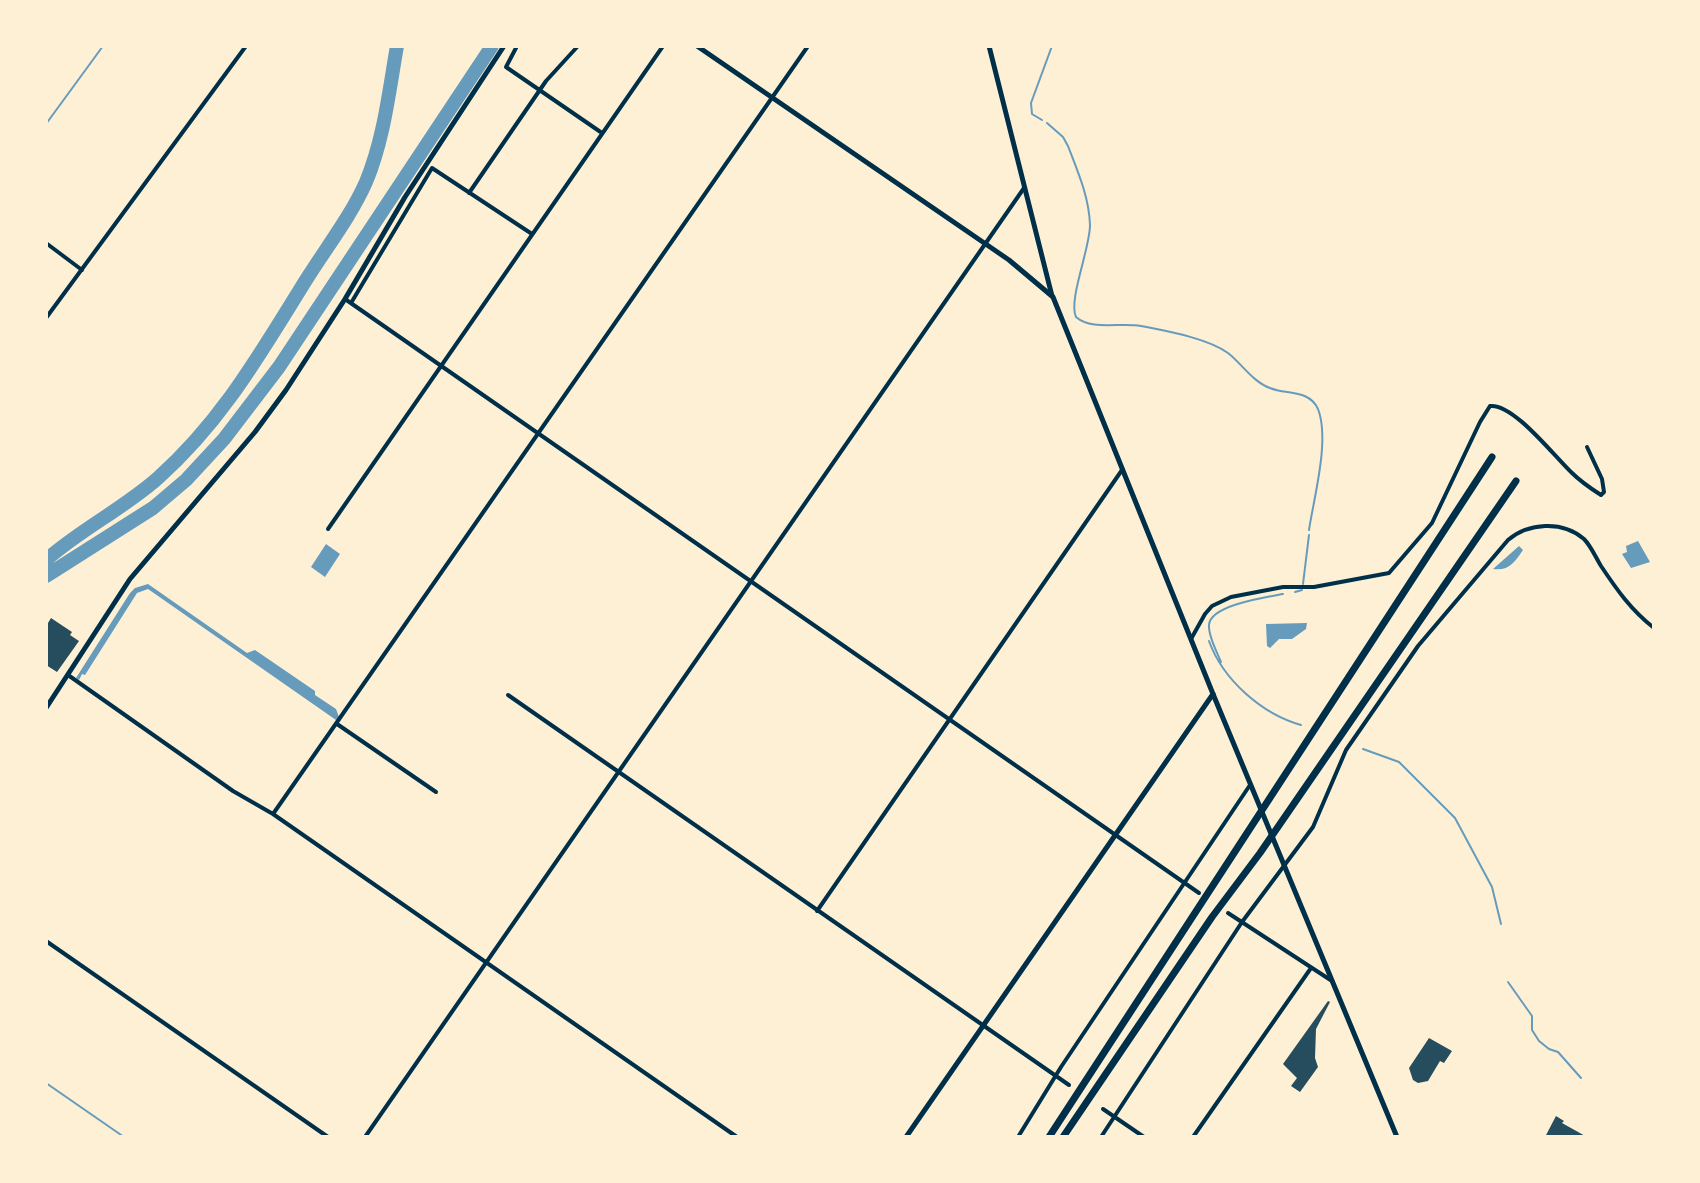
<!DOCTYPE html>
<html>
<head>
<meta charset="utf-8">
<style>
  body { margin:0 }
  #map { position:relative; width:1700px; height:1183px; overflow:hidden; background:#fdf0d5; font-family:Roboto,sans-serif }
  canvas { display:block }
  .frame { position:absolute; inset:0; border:48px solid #fdf0d5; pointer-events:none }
</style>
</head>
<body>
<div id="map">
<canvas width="1700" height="1183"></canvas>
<div class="frame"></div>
</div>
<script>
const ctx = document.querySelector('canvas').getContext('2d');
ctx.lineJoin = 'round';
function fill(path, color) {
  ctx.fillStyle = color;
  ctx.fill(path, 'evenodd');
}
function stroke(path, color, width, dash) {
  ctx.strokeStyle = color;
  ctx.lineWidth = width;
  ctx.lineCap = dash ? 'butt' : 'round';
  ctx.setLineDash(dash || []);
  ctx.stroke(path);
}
const water = new Path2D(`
  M1638 541 1650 562 1631 568 1622 554 1627 552 1626 546Z
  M326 544 340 554 325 577 311 567Z
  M1519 546 1523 550C1514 563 1509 571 1493 569Z
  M148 584 247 653 255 650 315 691V695L336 709 339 717 336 720 148 589 137 593 85 675 82 674 79 680 76 678 130 593 135 588Z
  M1307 623 1306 629 1292 639H1279L1270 648 1267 646 1266 624Z`);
const stream = new Path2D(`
  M1042 120 1032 114 1031 103 1052 46
  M1047 123 1063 137 1068 146C1078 172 1089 197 1090 225 1090 249 1068 300 1076 317 1092 331 1120 322 1141 326 1166 331 1207 338 1228 353 1242 364 1253 382 1270 388 1286 395 1309 389 1318 409 1330 440 1314 497 1309 530
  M46 124 103 46
  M1303 584 1309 535
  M1295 592 1302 590
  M1209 641C1223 680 1262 714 1301 725
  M1221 662C1217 652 1208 636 1209 625 1210 605 1267 597 1283 594
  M1363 749 1399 762 1455 818 1492 887 1501 924
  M1508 982 1532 1016V1030L1539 1041 1549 1049 1558 1052 1581 1078
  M46 1083 124 1137`);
const river = new Path2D(`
  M46 560C81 529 123 509 158 478 223 420 261 352 306 280 326 248 351 216 366 182 384 139 389 91 397 46
  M46 576 153 508 186 480 224 439 279 367 492 46`);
const building = new Path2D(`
  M51 618 72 632 70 635 79 641 57 672 46 665V622L48 623Z
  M1328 1001 1330 1002 1316 1029 1315 1058 1318 1067 1300 1092 1291 1086 1297 1078 1283 1064Z
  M1429 1038 1452 1051 1444 1063 1440 1061 1428 1081 1418 1083 1413 1080 1409 1068Z
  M1556 1116 1564 1121 1562 1123 1587 1137H1545Z`);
const minor = new Path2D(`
  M517 46 506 67 602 133
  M469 193 546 81 578 46
  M46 243 82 270
  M345 299 1199 893
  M351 303 432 168 532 234
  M46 318 246 46
  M328 529 663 46
  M1191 639 1205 614 1212 606 1231 597 1283 587H1314L1389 573 1432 523 1480 422 1490 406C1513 403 1554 456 1571 472 1580 481 1590 488 1601 495L1604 492 1602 479 1587 447
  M68 675 233 791 273 814 737 1137
  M508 695 1069 1085
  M337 724 436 792
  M273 814 808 46
  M817 911 1122 470
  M1228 913 1332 981
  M46 941 328 1137
  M1103 1109 1144 1137
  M365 1137 1024 188
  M1018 1137 1061 1067 1250 785
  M1101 1137 1242 922 1313 827 1346 750 1418 646 1508 540C1528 523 1562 520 1584 539 1591 546 1596 558 1601 566 1617 590 1631 610 1654 628
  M1193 1137 1311 968`);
const tertiary = new Path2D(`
  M989 46 1052 296
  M906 1137 1213 694`);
const secondary = new Path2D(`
  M697 46 1009 260 1053 297 1213 694 1397 1137
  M46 708 130 579 255 432 286 390 345 299 405 197 504 46`);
const motorway = new Path2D(`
  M1049 1137 1492 457
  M1063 1137 1212 917 1260 853 1516 481`);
fill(water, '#669bbc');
stroke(stream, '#669bbc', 2);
stroke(river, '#669bbc', 14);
fill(building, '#264d5e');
stroke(minor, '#003049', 4);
stroke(tertiary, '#003049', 5);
stroke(secondary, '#003049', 5);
stroke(motorway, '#003049', 7);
</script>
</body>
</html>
